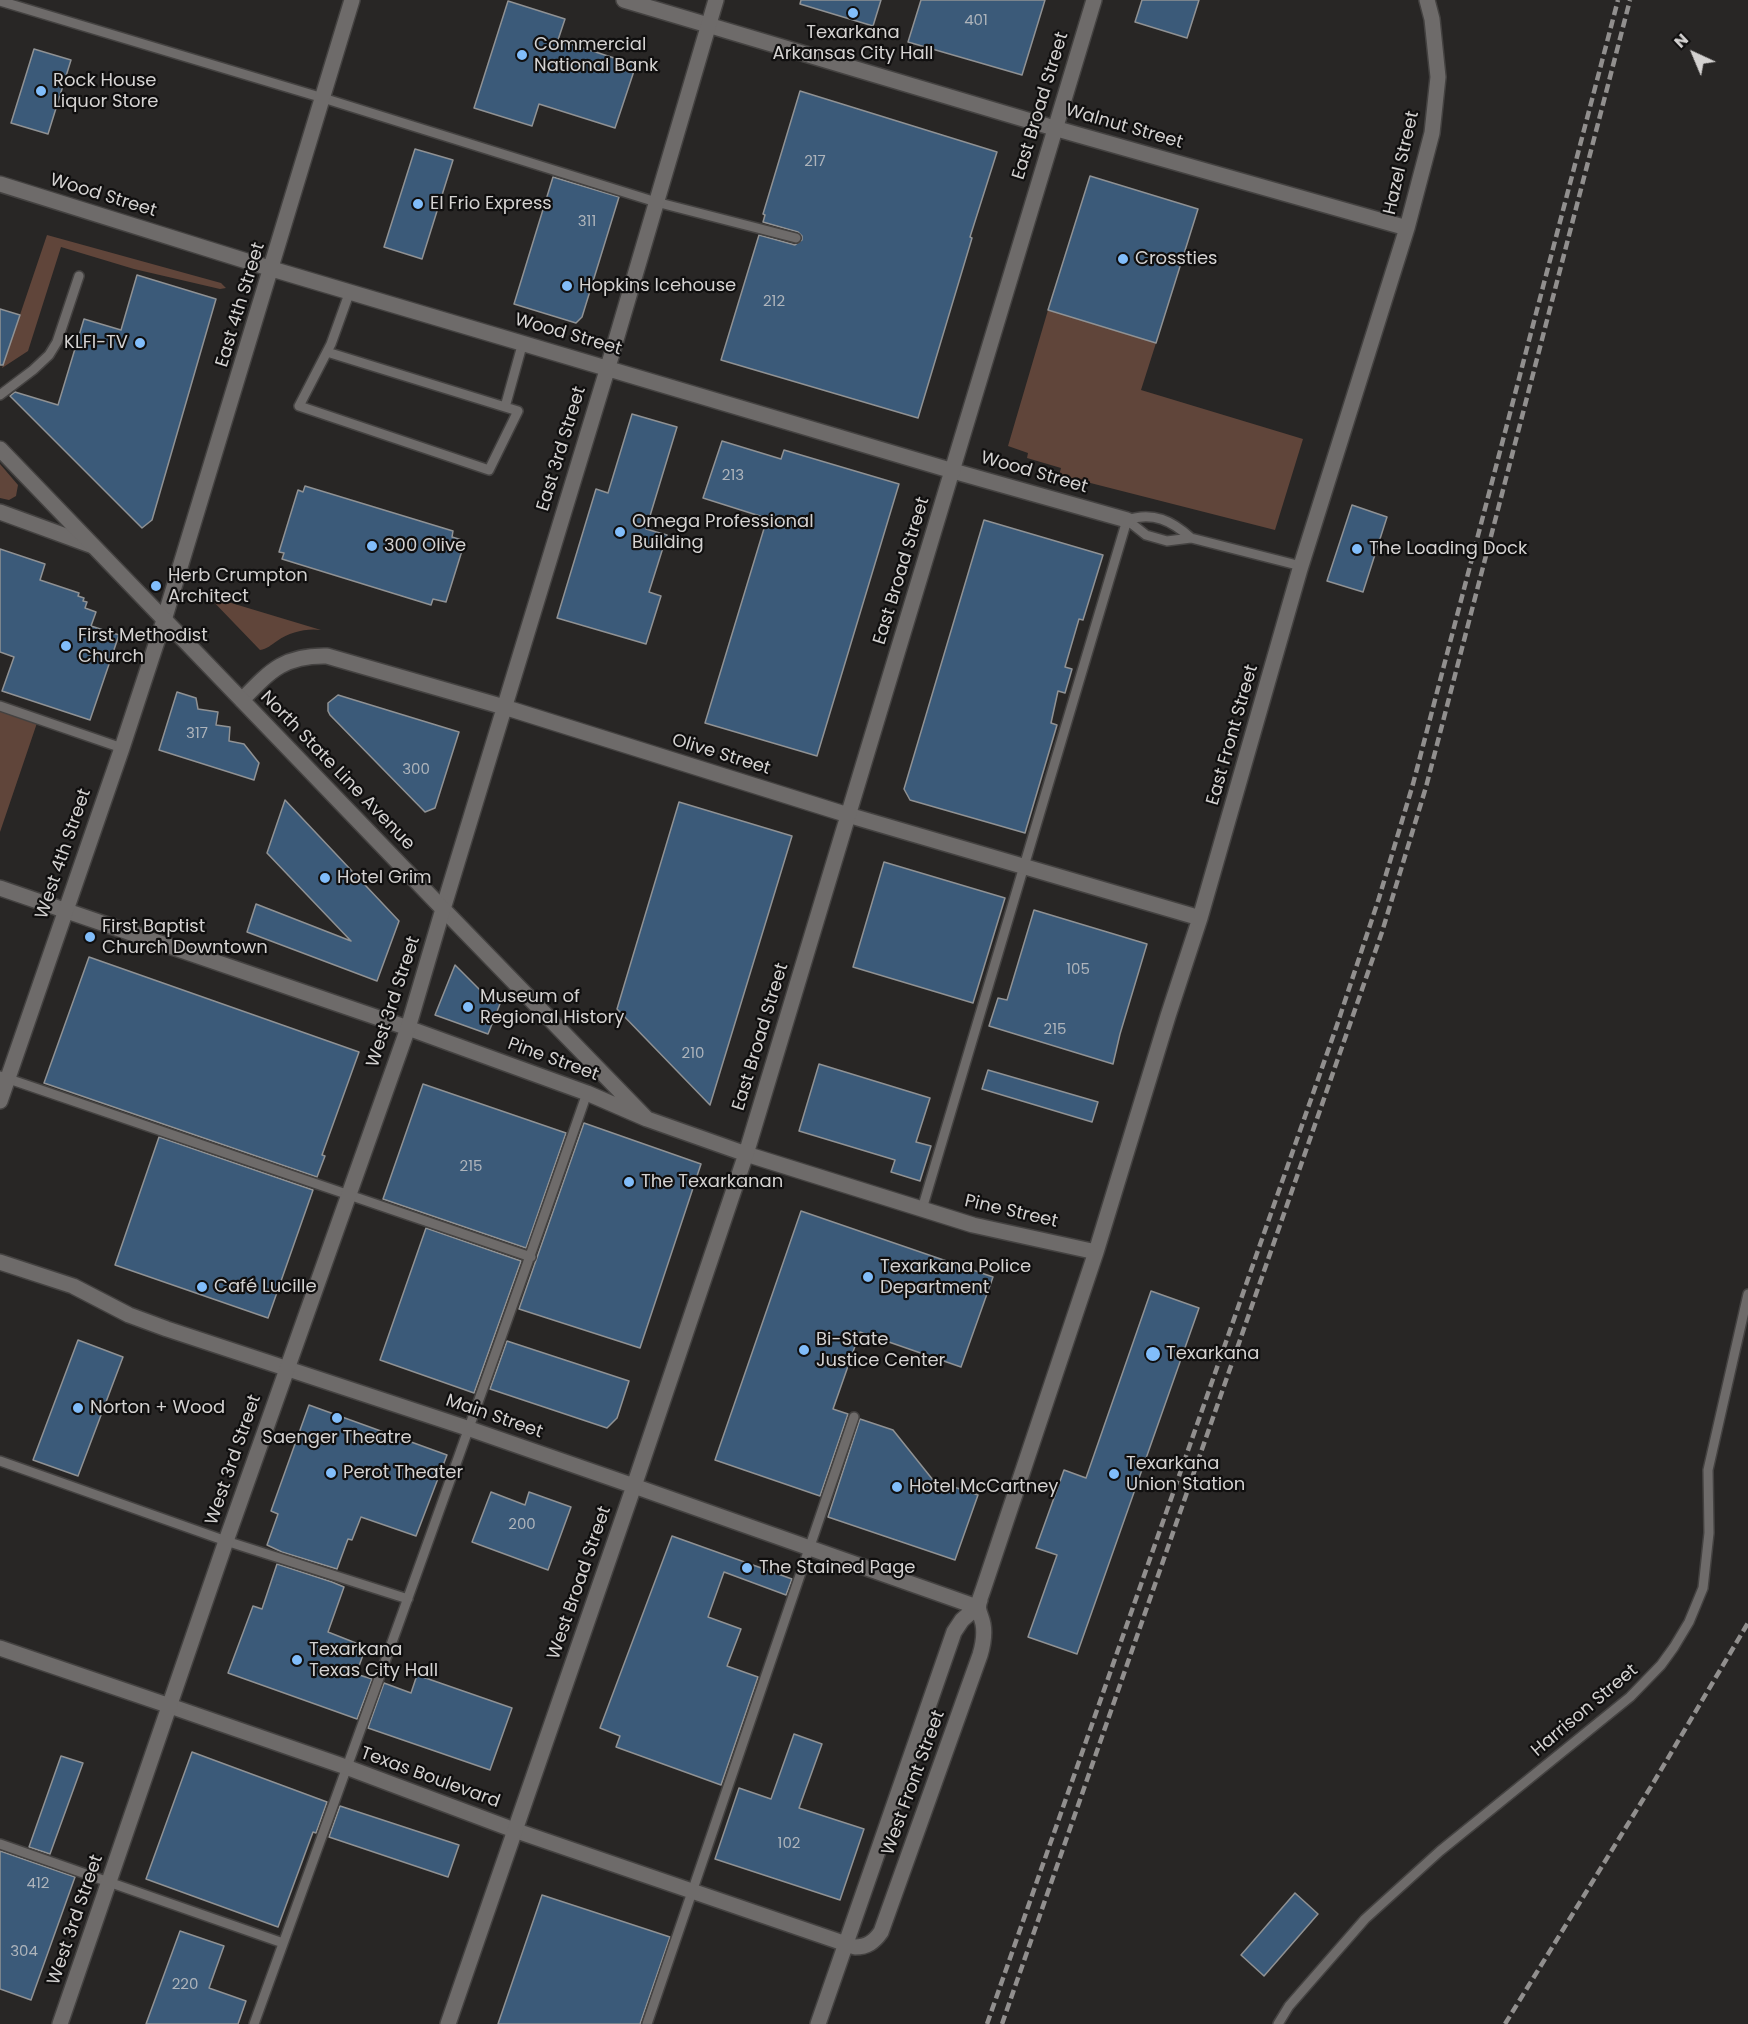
<!DOCTYPE html>
<html>
<head>
<meta charset="utf-8">
<style>
  body { margin:0 }
  #map { position:relative; width:1748px; height:2024px; overflow:hidden; background:#282625; font-family:Poppins,sans-serif }
  canvas { display:block }
  .north { position:absolute; left:1664px; top:24px; width:60px; height:60px; -webkit-text-stroke:4px #100f0f; paint-order:stroke; rotate:316deg; font-size:16px; font-weight:700; line-height:24px; text-align:center; color:#d4d2d1 }
  .north::after { content:''; display:block; margin:auto; width:21px; height:27px; background:#d4d2d1; clip-path:polygon(50% 0,100% 100%,50% 72%,0 100%) }
</style>
</head>
<body>
<div id="map">
<canvas width="1748" height="2024"></canvas>
<div class="north">N</div>
</div>
<script>
const ctx = document.querySelector('canvas').getContext('2d');
ctx.lineJoin = 'round';
function fill(path, color) {
  ctx.fillStyle = color;
  ctx.fill(path, 'evenodd');
}
function stroke(path, color, width, dash) {
  ctx.strokeStyle = color;
  ctx.lineWidth = width;
  ctx.lineCap = dash ? 'butt' : 'round';
  ctx.setLineDash(dash || []);
  ctx.stroke(path);
}
function label(font, color, halo, rows, align = 'center') {
  ctx.font = font + ' Poppins,sans-serif';
  ctx.lineWidth = 4.5;
  ctx.setLineDash([]);
  ctx.textBaseline = 'middle';
  ctx.strokeStyle = halo;
  ctx.fillStyle = color;
  for (const [text, x, y, turn = 0] of rows) {
    ctx.save();
    ctx.translate(x, y);
    ctx.rotate((+turn || 0) * Math.PI / 180);
    ctx.textAlign = isNaN(turn) ? turn : align;
    if (halo) ctx.strokeText(text, 0, 0);
    ctx.fillText(text, 0, 0);
    ctx.restore();
  }
}
const green = new Path2D(`
  M47 235 221 283 226 288 220 289 134 269 61 247 28 351 2 368Z
  M1048 310 1156 343 1141 390 1303 439 1275 530 1059 475 1061 468 1027 458 1028 453 1008 446Z
  M0 464 18 485 16 496 9 500 0 498Z
  M208 596 321 630C306 628 290 632 277 641 271 645 267 649 260 650Z
  M0 711 37 723 0 832Z`);
const building = new Path2D(`
  M801 0H881L873 26 800 4Z
  M921 0H1045L1022 75 908 42Z
  M1142 0H1199L1187 38 1135 22Z
  M508 1 565 19 558 40 636 65 615 128 539 104 532 126 474 108Z
  M34 49 71 60 48 134 11 123Z
  M800 91 997 152 970 237 972 238 918 418 721 360 759 235 795 245 802 240V236L798 232 763 222 765 215 763 214Z
  M415 149 453 160 422 259 384 247Z
  M1090 176 1198 209 1156 343 1048 310Z
  M553 177 619 197 582 317 576 323 514 304Z
  M137 275 216 299 152 520 142 528 10 396 15 392 58 405 84 319 121 330Z
  M0 309 20 315 3 365H0Z
  M632 414 677 427 646 529 667 535 649 592 661 596 646 644 557 618 596 489 608 493Z
  M722 441 781 459 784 450 899 484 817 756 705 723 766 522 762 521 763 517 703 498Z
  M305 486 453 531 452 537 465 541 446 602 433 599 431 605 282 559 284 553 279 552 298 490 303 492Z
  M1352 505 1387 517 1363 592 1327 581Z
  M984 520 1103 555 1083 620 1079 619 1065 667 1072 669 1065 693 1058 691 1051 723 1057 725 1025 833 910 800 904 789Z
  M0 549 45 564 40 580 79 593 78 596 84 598 83 601 87 602 85 608 96 612 91 626 119 635 90 720 2 691 14 657 0 652Z
  M177 692 196 698 198 709 218 712 216 725 230 727 229 741 244 744 259 763 254 780 159 750Z
  M338 695 459 732 435 808 425 812 330 715 328 711V703Z
  M285 800 399 921 377 981 247 932 256 904 351 941 267 853Z
  M679 802 792 836 710 1105 617 1009Z
  M884 862 1005 898 973 1003 853 967Z
  M1034 910 1147 944 1120 1034 1113 1064 989 1026 998 998 1007 1000Z
  M89 957 359 1052 322 1155 325 1156 317 1177 44 1083Z
  M455 965 482 992 502 999 488 1034 435 1015Z
  M819 1064 930 1098 916 1142 931 1146 920 1181 891 1172 895 1160 799 1131Z
  M988 1070 1098 1102 1092 1122 982 1089Z
  M423 1084 566 1133 526 1248 383 1199Z
  M584 1123 701 1164 640 1348 519 1309Z
  M159 1137 313 1190 268 1318 115 1265Z
  M801 1211 993 1277 961 1367 860 1332 833 1409 848 1414 820 1496 715 1460Z
  M426 1228 521 1261 474 1393 380 1360Z
  M1151 1291 1199 1308 1077 1654 1028 1637 1057 1555 1036 1548 1064 1470 1086 1478Z
  M78 1340 123 1357 78 1476 33 1460Z
  M507 1341 629 1381 617 1418 607 1428 490 1389Z
  M309 1405 447 1455 416 1536 361 1517 352 1540 348 1539 337 1569 282 1552 267 1545 278 1514 271 1511Z
  M860 1419 893 1430 933 1480 978 1495 955 1560 828 1517Z
  M491 1492 525 1505 529 1492 571 1507 548 1570 472 1542Z
  M672 1536 792 1579 786 1595 724 1572 708 1617 741 1629 727 1666 758 1677 721 1785 616 1747 620 1736 600 1728Z
  M277 1564 332 1582 344 1587 328 1632 366 1647 356 1674 372 1679 357 1719 228 1673 253 1606 262 1609Z
  M417 1675 512 1708 490 1770 368 1728 384 1683 411 1693Z
  M794 1734 822 1744 799 1808 864 1829 840 1900 715 1859 739 1788 771 1799Z
  M192 1752 327 1802 316 1833 313 1832 278 1927 146 1879Z
  M61 1756 83 1763 50 1854 29 1847Z
  M340 1806 459 1845 448 1877 329 1837Z
  M0 1851 75 1877 31 2000 0 1989Z
  M1295 1893 1318 1914 1264 1976 1241 1955Z
  M542 1895 670 1937 640 2024H498Z
  M180 1931 224 1946 209 1988 246 2001 238 2024H146Z`);
const service = new Path2D(`
  M0 1 323 98 656 202 796 238
  M327 352 518 411 489 470 299 406 331 344 350 291
  M0 395 33 370 49 355 57 342 79 276
  M505 407 523 342
  M1127 520 1146 535 1167 541 1191 538 1301 566
  M1127 520C1153 511 1172 521 1191 538
  M0 706 122 748
  M0 1076 531 1257
  M922 1209 1127 520
  M0 1461 226 1541 408 1599
  M0 1844 283 1943
  M254 2024C366 1714 479 1405 587 1093
  M647 2024 854 1417
  M1278 2024 1289 2006 1365 1919 1440 1851 1630 1697 1661 1665 1674 1647 1689 1622 1703 1588 1709 1533 1708 1470 1748 1294`);
const minor = new Path2D(`
  M624 0 1054 128 1407 228
  M953 471 1127 520
  M0 512 93 546
  M848 815 1200 918
  M746 1154 973 1225 1096 1252
  M634 1486 977 1607
  M170 1706 346 1767 514 1830 855 1947C867 1947 874 1942 881 1932L980 1655C983 1645 985 1635 983 1624 981 1614 976 1610 980 1600
  M818 2024 954 1632 962 1620 977 1607 983 1590 1096 1252 1168 1016 1200 918 1300 569 1407 228 1432 133 1438 77 1432 19 1427 0`);
const tertiary = new Path2D(`
  M0 184 272 269 953 471
  M164 620 352 0
  M242 700C270 671 284 655 327 656L504 707 848 815
  M0 888 408 1028 587 1093 647 1119 746 1154
  M647 1119 443 909 608 367 716 0
  M0 1262 73 1286 129 1315 167 1329 470 1429 634 1486
  M448 2024 634 1486 746 1154 1094 0`);
const secondary = new Path2D(`
  M0 449 443 909 408 1028 226 1541 60 2024
  M0 1101 122 748 164 620
  M0 1648 170 1706`);
const rail = new Path2D(`
  M987 2024 1337 1025 1379 898 1413 784 1618 0
  M1002 2024 1382 932 1426 787 1630 0
  M1505 2024 1655 1780 1748 1623`);
const markers = [
  [853,13,6,"#81bdfa"],
  [522,55,6,"#81bdfa"],
  [41,91,6,"#81bdfa"],
  [418,204,6,"#81bdfa"],
  [1123,259,6,"#81bdfa"],
  [567,286,6,"#81bdfa"],
  [140,343,6,"#81bdfa"],
  [620,532,6,"#81bdfa"],
  [372,546,6,"#81bdfa"],
  [1357,549,6,"#81bdfa"],
  [156,586,6,"#81bdfa"],
  [66,646,6,"#81bdfa"],
  [325,878,6,"#81bdfa"],
  [90,937,6,"#81bdfa"],
  [468,1007,6,"#81bdfa"],
  [629,1182,6,"#81bdfa"],
  [868,1277,6,"#81bdfa"],
  [202,1287,6,"#81bdfa"],
  [804,1350,6,"#81bdfa"],
  [1153,1354,8,"#81bdfa"],
  [78,1408,6,"#81bdfa"],
  [337,1418,6,"#81bdfa"],
  [331,1473,6,"#81bdfa"],
  [1114,1474,6,"#81bdfa"],
  [897,1487,6,"#81bdfa"],
  [747,1568,6,"#81bdfa"],
  [297,1660,6,"#81bdfa"]
];
const numberNames = [
  ["401",976,21],
  ["217",815,162],
  ["311",587,222],
  ["212",774,302],
  ["213",733,476],
  ["317",197,734],
  ["300",416,770],
  ["105",1078,970],
  ["215",1055,1030],
  ["210",693,1054],
  ["215",471,1167],
  ["200",522,1525],
  ["102",789,1844],
  ["412",38,1884],
  ["304",24,1952],
  ["220",185,1985]
];
const poiNames = [
  ["Texarkana",853,33,"center"],
  ["Arkansas City Hall",853,54,"center"],
  ["Commercial",534,45],
  ["National Bank",534,66],
  ["Rock House",53,81],
  ["Liquor Store",53,102],
  ["El Frio Express",430,204],
  ["Crossties",1135,259],
  ["Hopkins Icehouse",579,286],
  ["KLFI-TV",128,343,"right"],
  ["Omega Professional",632,522],
  ["Building",632,543],
  ["300 Olive",384,546],
  ["The Loading Dock",1369,549],
  ["Herb Crumpton",168,576],
  ["Architect",168,597],
  ["First Methodist",78,636],
  ["Church",78,657],
  ["Hotel Grim",337,878],
  ["First Baptist",102,927],
  ["Church Downtown",102,948],
  ["Museum of",480,997],
  ["Regional History",480,1018],
  ["The Texarkanan",641,1182],
  ["Texarkana Police",880,1267],
  ["Department",880,1288],
  ["Café Lucille",214,1287],
  ["Bi-State",816,1340],
  ["Justice Center",816,1361],
  ["Texarkana",1166,1354],
  ["Norton + Wood",90,1408],
  ["Saenger Theatre",337,1438,"center"],
  ["Texarkana",1126,1464],
  ["Union Station",1126,1485],
  ["Perot Theater",343,1473],
  ["Hotel McCartney",909,1487],
  ["The Stained Page",759,1568],
  ["Texarkana",309,1650],
  ["Texas City Hall",309,1671]
];
const streetNames = [
  ["East Broad Street",1041,106,-73],
  ["Walnut Street",1124,127,16],
  ["Hazel Street",1402,163,-77],
  ["Wood Street",103,196,17],
  ["East 4th Street",241,305,-73],
  ["Wood Street",568,335,16],
  ["East 3rd Street",562,449,-73],
  ["Wood Street",1034,473,16],
  ["East Broad Street",902,571,-73],
  ["East Front Street",1233,735,-74],
  ["Olive Street",721,755,17],
  ["North State Line Avenue",337,771,46],
  ["West 4th Street",64,854,-71],
  ["West 3rd Street",394,1002,-72],
  ["East Broad Street",761,1037,-73],
  ["Pine Street",553,1060,20],
  ["Pine Street",1011,1212,13],
  ["Main Street",494,1417,19],
  ["West 3rd Street",234,1460,-71],
  ["West Broad Street",580,1583,-71],
  ["Harrison Street",1585,1711,-40],
  ["Texas Boulevard",430,1778,20],
  ["West Front Street",914,1783,-70],
  ["West 3rd Street",76,1920,-71]
];
fill(green, '#60453a');
fill(building, '#3b5a79');
stroke(building, '#909294', 1.5);
stroke(service, '#444241', 12);
stroke(minor, '#444241', 18);
stroke(tertiary, '#444241', 18);
stroke(secondary, '#444241', 18);
stroke(service, '#6e6b6a', 9);
stroke(minor, '#6e6b6a', 15);
stroke(tertiary, '#6e6b6a', 15);
stroke(secondary, '#6e6b6a', 15);
stroke(rail, '#918f8e', 4.5, [9, 4.5]);
for (const [x, y, r, color] of markers) {
  const dot = new Path2D();
  dot.arc(x, y, r, 0, 2 * Math.PI);
  ctx.fillStyle = color;
  ctx.fill(dot);
  stroke(dot, '#100f0f', 2);
}
label('15px', '#aeb4bb', null, numberNames);
label('18px', '#d4d2d1', '#100f0f', poiNames, 'left');
label('18px', '#d4d2d1', '#100f0f', streetNames);
</script>
</body>
</html>
